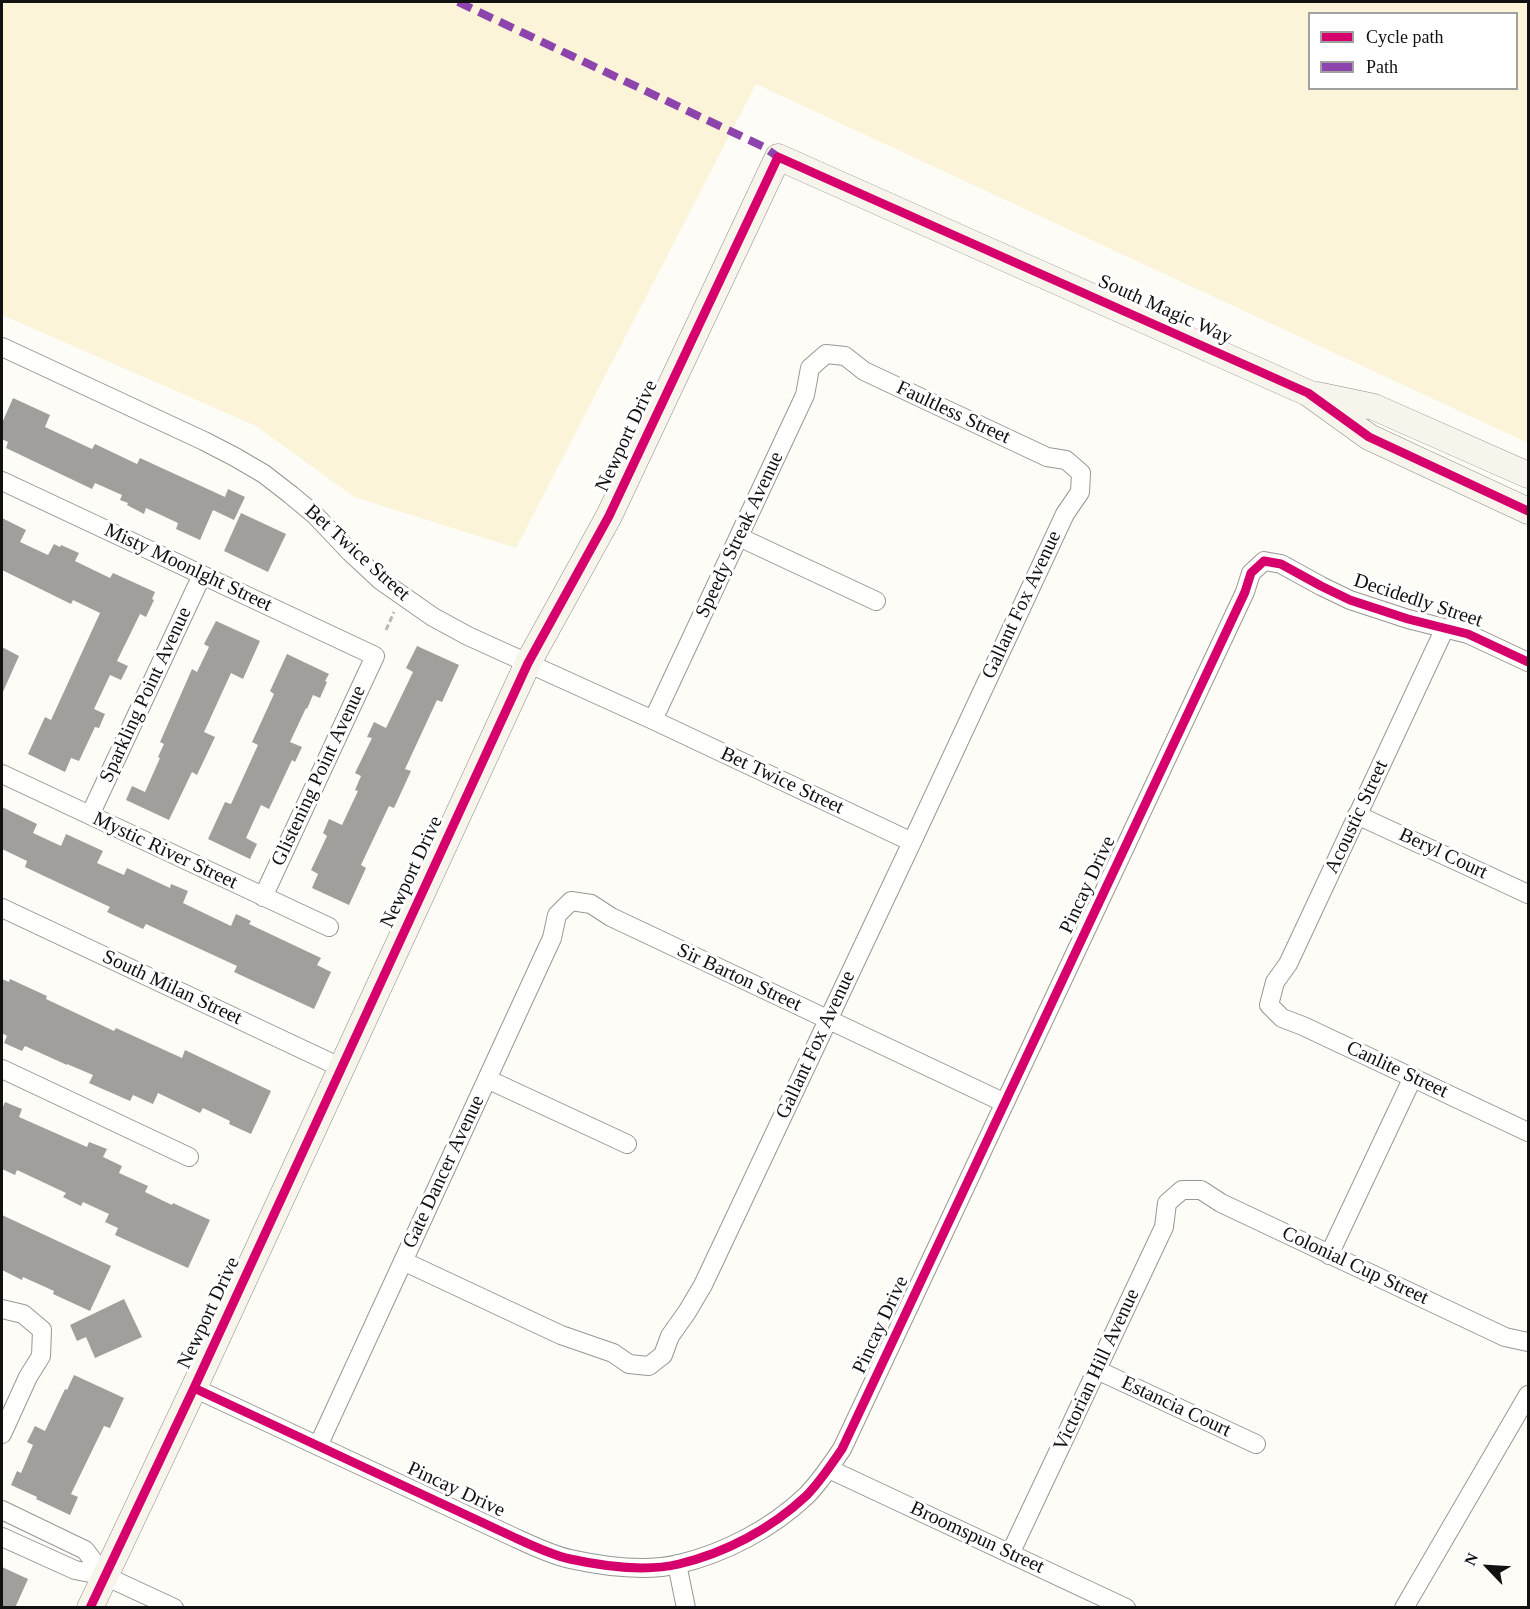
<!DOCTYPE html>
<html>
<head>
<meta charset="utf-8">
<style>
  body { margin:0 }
  #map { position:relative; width:1530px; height:1609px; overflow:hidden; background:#fdfcf7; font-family:"Times New Roman",serif }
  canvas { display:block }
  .frame { position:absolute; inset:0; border:3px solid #111; pointer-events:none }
  .legend { position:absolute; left:1308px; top:12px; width:210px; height:78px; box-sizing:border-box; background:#fff; border:2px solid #a0a0a0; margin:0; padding:8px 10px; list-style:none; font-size:18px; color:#111 }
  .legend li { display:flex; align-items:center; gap:12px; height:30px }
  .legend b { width:30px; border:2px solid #a0a0a0 }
  .north { position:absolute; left:1458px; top:1537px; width:60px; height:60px; -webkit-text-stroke:4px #fff; paint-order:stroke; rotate:295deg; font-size:16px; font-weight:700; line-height:24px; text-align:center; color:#111 }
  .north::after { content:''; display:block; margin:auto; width:21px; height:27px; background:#111; clip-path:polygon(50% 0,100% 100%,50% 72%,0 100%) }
</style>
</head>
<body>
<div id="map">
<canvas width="1530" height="1609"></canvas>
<div class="frame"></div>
<ul class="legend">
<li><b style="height:8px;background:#d6006c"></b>Cycle path</li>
<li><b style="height:8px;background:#8e44ad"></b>Path</li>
</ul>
<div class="north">N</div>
</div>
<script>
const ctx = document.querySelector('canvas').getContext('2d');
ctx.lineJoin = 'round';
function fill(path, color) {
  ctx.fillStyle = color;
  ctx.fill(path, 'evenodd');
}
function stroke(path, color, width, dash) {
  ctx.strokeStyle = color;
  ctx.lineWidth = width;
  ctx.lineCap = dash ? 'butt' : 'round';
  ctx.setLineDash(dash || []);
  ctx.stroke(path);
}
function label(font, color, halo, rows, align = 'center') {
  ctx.font = font + ' "Times New Roman",serif';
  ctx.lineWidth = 6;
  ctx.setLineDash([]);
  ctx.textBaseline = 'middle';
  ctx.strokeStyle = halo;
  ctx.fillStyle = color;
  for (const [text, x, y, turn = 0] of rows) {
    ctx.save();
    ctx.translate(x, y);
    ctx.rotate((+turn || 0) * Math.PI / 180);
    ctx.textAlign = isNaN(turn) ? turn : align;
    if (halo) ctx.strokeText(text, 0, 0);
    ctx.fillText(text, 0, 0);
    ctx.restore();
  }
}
const sand = new Path2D(`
  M2 2H1528V443L756 84 516 548 354 497 256 426 2 315ZM1310 14H1516V88H1310Z`);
const building = new Path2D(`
  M13 398 50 415 45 427 92 449 95 444 137 464 140 458 225 497 228 489 245 497 234 520 213 510 200 540 176 529 178 523 146 508 144 514 127 505 128 503 120 500 122 495 95 483 92 489 6 448 8 442 2 439V423Z
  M241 513 286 534 268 572 224 551Z
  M2 518 26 530 20 542 48 555 54 544 60 547 61 545 79 553 75 561 110 578 113 573 155 592 152 599 154 600 146 617 140 614 117 661 128 666 121 680 110 675 94 709 105 714 99 728 95 727 79 761 71 758 65 772 28 754 45 717 51 720 100 613 73 600 71 604 2 570Z
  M216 621 260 641 243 679 231 673 204 732 215 737 197 775 192 772 169 820 126 800 132 786 145 792 160 758 158 757 164 744 160 742 192 669 197 672 209 647 204 644Z
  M417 646 459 665 442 702 437 700 405 769 411 771 394 808 389 806 361 865 366 868 349 905 312 888 318 874 311 870 327 836 323 833 329 819 342 825 358 791 355 790 361 776 355 773 372 738 367 737 374 722 386 728 413 672 406 668Z
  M2 647 19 656 2 694Z
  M287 654 329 674 325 681 327 682 320 698 313 695 307 709 306 708 290 742 302 747 295 762 292 760 269 809 261 805 246 838 257 844 250 859 208 839 225 802 231 804 258 745 252 742 274 694 270 691Z
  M2 807 37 824 33 833 61 846 66 834 103 851 97 863 124 875 127 868 170 888 171 884 188 891 183 903 231 926 236 914 251 921 249 924 321 958 317 965 331 972 314 1009 234 972 237 966 146 924 143 929 107 912 110 907 25 867 27 861 2 849Z
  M2 979 9 982 10 979 47 996 46 999 114 1031 116 1028 182 1058 185 1050 271 1091 251 1134 229 1124 230 1121 203 1108 200 1113 158 1093 153 1104 133 1095 130 1101 89 1083 93 1075 67 1064V1065L25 1046 22 1051 4 1043 7 1036 2 1033Z
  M5 1102 22 1109 19 1117 87 1147 89 1142 107 1149 103 1157 122 1166 119 1173 148 1186 145 1192 172 1205 173 1203 210 1220 188 1268 115 1235 118 1228 105 1222 109 1214 83 1202 81 1206 63 1197 66 1193 17 1170 15 1175 2 1169V1109Z
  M2 1215 111 1266 90 1311 53 1294 54 1291 23 1277 22 1280 2 1270Z
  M124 1299 142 1337 95 1358 86 1337 77 1341 70 1325Z
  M74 1375 124 1398 110 1428 104 1426 71 1494 78 1497 70 1515 36 1499 37 1497 11 1485 17 1471 21 1473 33 1445 27 1442 35 1426 45 1431 65 1389 67 1390Z
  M2 1567 28 1579 15 1608H2Z`);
const path = new Path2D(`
  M386 630 394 612`);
const street = new Path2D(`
  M2 347 204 441 235 457 264 474 291 495 315 515 350 552 380 580 433 617 468 636 653 720 912 842
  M2 481 375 656 263 897
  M739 537 876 601
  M1445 628 1288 964 1275 982 1269 1005 1282 1018 1303 1026 1528 1132
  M2 774 329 927
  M90 815 202 575
  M1357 815 1528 894
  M2 908 342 1068
  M2 1069 189 1157
  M487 1079 627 1144
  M1329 1255 1413 1077
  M403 1261 561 1335 613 1353 629 1364 649 1366 663 1355 670 1336 687 1312 703 1285 912 842 1065 514 1080 492 1081 473 1066 460 1047 457 864 371 845 356 826 354 810 368 805 395 653 720
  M2 1309 23 1314 42 1330 41 1356 28 1377 2 1434
  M1097 1370 1256 1444
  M194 1388 507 1534C527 1543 548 1554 570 1559 602 1566 646 1572 679 1564 725 1553 771 1529 806 1496 820 1482 831 1465 842 1449L1245 592 1251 573 1264 561 1281 564 1321 586 1350 600 1408 619 1468 634 1528 662
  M318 1446 552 938 557 915 571 901 591 904 611 917 1005 1103
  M829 1469 1126 1608
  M2 1510 85 1550 105 1576
  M2 1537 75 1570 105 1576 174 1608
  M1010 1554 1164 1227 1167 1203 1182 1190H1201L1221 1203 1505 1337 1528 1342
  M677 1564 686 1608
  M1404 1608 1528 1395`);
const secondary = new Path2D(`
  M1317 395 1374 407 1528 475
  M90 1608 194 1388 528 663 609 516 778 157 1308 393 1369 437 1528 511`);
const quiet = new Path2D(`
  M458 2 764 147 778 157`);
const cycleway = new Path2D(`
  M194 1388 507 1534C527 1543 548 1554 570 1559 602 1566 646 1572 679 1564 725 1553 771 1529 806 1496 820 1482 831 1465 842 1449L1245 592 1251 573 1264 561 1281 564 1321 586 1350 600 1408 619 1468 634 1528 662
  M90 1608 194 1388 528 663 609 516 778 157 1308 393 1369 437 1528 511`);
const streetNames = [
  ["South Magic Way",1165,310,24],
  ["Faultless Street",953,413,25],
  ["Newport Drive",627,436,-65],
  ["Speedy Streak Avenue",740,535,-65],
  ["Bet Twice Street",357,553,42],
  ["Misty Moonlght Street",188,568,25],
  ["Decidedly Street",1418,601,18],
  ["Gallant Fox Avenue",1022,605,-65],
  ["Sparkling Point Avenue",146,695,-65],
  ["Glistening Point Avenue",319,776,-65],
  ["Bet Twice Street",782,781,25],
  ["Acoustic Street",1357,817,-65],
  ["Mystic River Street",165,851,25],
  ["Beryl Court",1443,854,25],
  ["Newport Drive",412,872,-65],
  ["Pincay Drive",1088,885,-65],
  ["Sir Barton Street",739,978,25],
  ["South Milan Street",172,988,25],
  ["Gallant Fox Avenue",816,1045,-65],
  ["Canlite Street",1397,1070,25],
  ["Gate Dancer Avenue",444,1172,-65],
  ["Colonial Cup Street",1355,1266,25],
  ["Newport Drive",209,1313,-65],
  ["Pincay Drive",881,1325,-65],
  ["Victorian Hill Avenue",1097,1370,-65],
  ["Estancia Court",1176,1407,25],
  ["Pincay Drive",456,1490,25],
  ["Broomspun Street",977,1538,25]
];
fill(sand, '#fcf4d9');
fill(building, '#a19f9c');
stroke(street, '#979795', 20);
stroke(secondary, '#8e8d8b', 27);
stroke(path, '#b9b9b8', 3, [6, 3]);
stroke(street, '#fffffe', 18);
stroke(secondary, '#f6f4eb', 26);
stroke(quiet, '#8e44ad', 8, [15, 8]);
stroke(cycleway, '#d6006c', 9);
label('20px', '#111', '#fff', streetNames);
</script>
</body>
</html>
